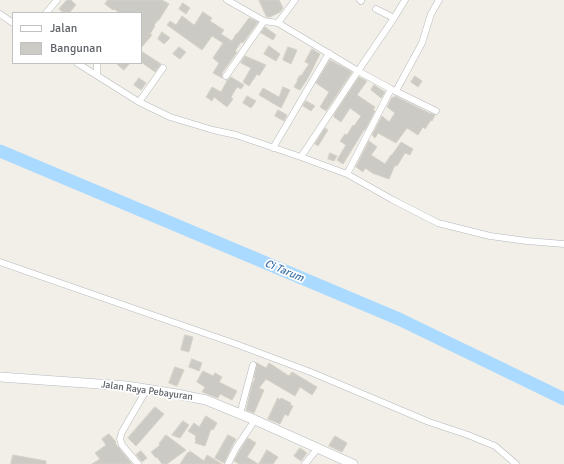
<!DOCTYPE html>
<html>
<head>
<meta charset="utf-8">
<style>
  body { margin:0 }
  #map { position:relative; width:564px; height:464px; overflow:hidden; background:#f1efe8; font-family:Signika,sans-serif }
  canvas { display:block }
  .legend { position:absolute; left:12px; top:12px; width:130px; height:52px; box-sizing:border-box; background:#fff; border:1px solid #bfc1c3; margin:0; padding:5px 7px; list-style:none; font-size:12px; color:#5f6368 }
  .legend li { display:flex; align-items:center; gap:8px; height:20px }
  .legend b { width:20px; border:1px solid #bfc1c3 }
</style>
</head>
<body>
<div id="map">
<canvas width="564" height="464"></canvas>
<ul class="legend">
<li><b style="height:5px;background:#fff"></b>Jalan</li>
<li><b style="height:11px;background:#cccac5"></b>Bangunan</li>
</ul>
</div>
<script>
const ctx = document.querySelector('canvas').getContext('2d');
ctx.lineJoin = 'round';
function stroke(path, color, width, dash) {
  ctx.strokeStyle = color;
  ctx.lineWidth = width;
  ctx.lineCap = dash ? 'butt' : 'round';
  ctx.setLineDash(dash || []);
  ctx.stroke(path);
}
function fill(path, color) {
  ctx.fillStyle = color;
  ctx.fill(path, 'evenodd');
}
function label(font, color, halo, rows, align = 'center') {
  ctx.font = font + ' Signika,sans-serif';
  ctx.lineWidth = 3.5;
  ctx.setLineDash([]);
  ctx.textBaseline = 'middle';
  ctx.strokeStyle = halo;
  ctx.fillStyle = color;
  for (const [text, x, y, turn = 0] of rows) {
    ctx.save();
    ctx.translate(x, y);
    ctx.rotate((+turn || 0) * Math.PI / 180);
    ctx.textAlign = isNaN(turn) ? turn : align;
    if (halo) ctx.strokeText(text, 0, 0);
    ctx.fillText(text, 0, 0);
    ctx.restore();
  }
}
const river = new Path2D(`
  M0 151 399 319 564 399`);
const building = new Path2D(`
  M67 0H71L76 5 69 13H64L59 9Z
  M108 0H162L169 4 159 20V19L154 25 155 26 150 34 152 35 141 48V13H120L114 9 113 10 105 4Z
  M259 0H279L283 8 280 12 270 17H267Z
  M183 3 190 8 186 14 179 9Z
  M203 12 212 18 210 21 224 30 221 34 232 41 236 34H237L249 18 258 22 243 43 241 42 235 51 237 52 222 73V78L213 73 219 63 213 58 223 43 212 36 202 50 167 25 170 21 176 25 182 16 194 25Z
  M265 27 276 35 273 40 261 33Z
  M162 32 170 38 164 44 158 39Z
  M269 46 280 54 276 61 264 54Z
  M179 47 186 52 180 59 173 54Z
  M288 47 297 50 291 64 283 60Z
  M312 49 320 54 308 78 300 90 294 87 298 80H297L300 75 301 76 309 64 305 62Z
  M141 51 161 64 155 72 141 62Z
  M245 56 266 65 259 76 257 74 249 86 243 82 251 68 241 63Z
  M330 60 352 72 326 111 320 107 329 92 316 83Z
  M116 63H130L124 70Z
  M415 76 422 81 418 87 411 82Z
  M231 77 244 85 241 89 237 87 231 97 233 99 227 107 214 97 212 101 206 97 212 87 221 92 227 81 226 80H228Z
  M359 77 367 81 357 95 375 107 373 110 375 111 365 130H364L343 164 337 160 346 145 340 141 345 134 347 135 353 125 354 126 361 116 350 108 341 122 334 117V115Z
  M139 78 146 83 141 90 134 85Z
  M374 85 385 92 381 98 371 90Z
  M283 87 290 90 281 108 259 95 263 88 279 97Z
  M247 96 256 101 251 108 243 103Z
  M395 96 429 113 435 115 432 121 431 120 425 129 423 127 418 135 407 128 396 143 378 133 375 138 372 135 382 116 389 122 395 113 387 107 392 97 394 98Z
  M306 101 315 106 311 111 303 106Z
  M278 110 287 115 284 121 275 116Z
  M325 128 328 130 318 146 315 144Z
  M369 141 377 147 371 155 385 164 391 155H392L401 142 413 149 410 155 405 153 397 166 395 165 389 179 375 174H374L365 168 363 172 356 167Z
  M330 153 337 156 334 161 328 159Z
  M185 335 193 337 189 352 181 350Z
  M192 359 202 363 199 371 189 367Z
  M257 363 266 368 269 363 289 376 292 372 317 387 312 395 300 387 295 396 266 379 259 388 264 390 254 413 246 410 252 385 255 378H254Z
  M175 367 184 370 177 386 169 383Z
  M203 371 213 376 215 373 222 377 219 382 237 391 232 400 220 394 218 398 202 392 205 387 197 382Z
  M278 398 280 400 281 398 291 403 290 405 293 406 288 416 285 414 280 424 268 419Z
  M155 407 164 414 136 446 128 438Z
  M206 416 217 423 213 430 211 429 205 446 195 443 196 440 195 439 196 436 188 431 194 423 199 427Z
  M183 421 189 425 180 438 172 435Z
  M109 434 116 442 115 443 119 448 132 464H92L100 459 95 453 106 445 102 439Z
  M166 435 186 450 167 464H162L157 457 156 458 151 452 160 445 159 444Z
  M228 435 236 439 232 446 224 463 215 458Z
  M335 436 347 443 342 452 329 446Z
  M248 438 256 443 247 457 258 464H239L234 461 240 450Z
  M300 448 307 453 301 461 294 456Z
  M267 450 278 457 273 464H259Z
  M141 451 147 458 142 462 136 455Z
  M190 451 204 461 207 455 222 464H180L188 452 190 453Z
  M13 455 46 461V464H11Z`);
const minor = new Path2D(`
  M227 0 264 21 278 23 358 71 391 89 436 111
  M360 0 361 1
  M376 9 394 18
  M46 13 57 0
  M0 14 13 23
  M278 23 295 0
  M77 63 139 102 170 117 213 130 236 135 301 157 347 174 393 200 438 223 490 236 527 241 564 244
  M97 63V75
  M226 76 264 21
  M396 91 422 43 431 14 439 0
  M139 102 163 68
  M273 148 329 53
  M301 157 358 71 394 18 405 0
  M347 174 391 89
  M0 262 233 343 313 373 429 422 468 435 495 446 516 464
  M240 414 253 365
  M138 464 122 445 120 439 122 432 147 389
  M228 464 236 448 255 420
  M305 464 318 448`);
const secondary = new Path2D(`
  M0 377 127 386 177 394 206 400 255 420 353 464`);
const streetNames = [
  ["Jalan Raya Pebayuran",147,391,8]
];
const waterNames = [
  ["Ci Tarum",284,271,23]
];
stroke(river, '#aadaff', 13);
fill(building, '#cccac5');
stroke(building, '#d6d1c6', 1);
stroke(minor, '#b5b8bc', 7);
stroke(secondary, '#b6babf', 10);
stroke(minor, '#fff', 6);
stroke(secondary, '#fff', 9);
label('10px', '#5f6368', '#fff', streetNames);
label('italic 11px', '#4174aa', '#fff', waterNames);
</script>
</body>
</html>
